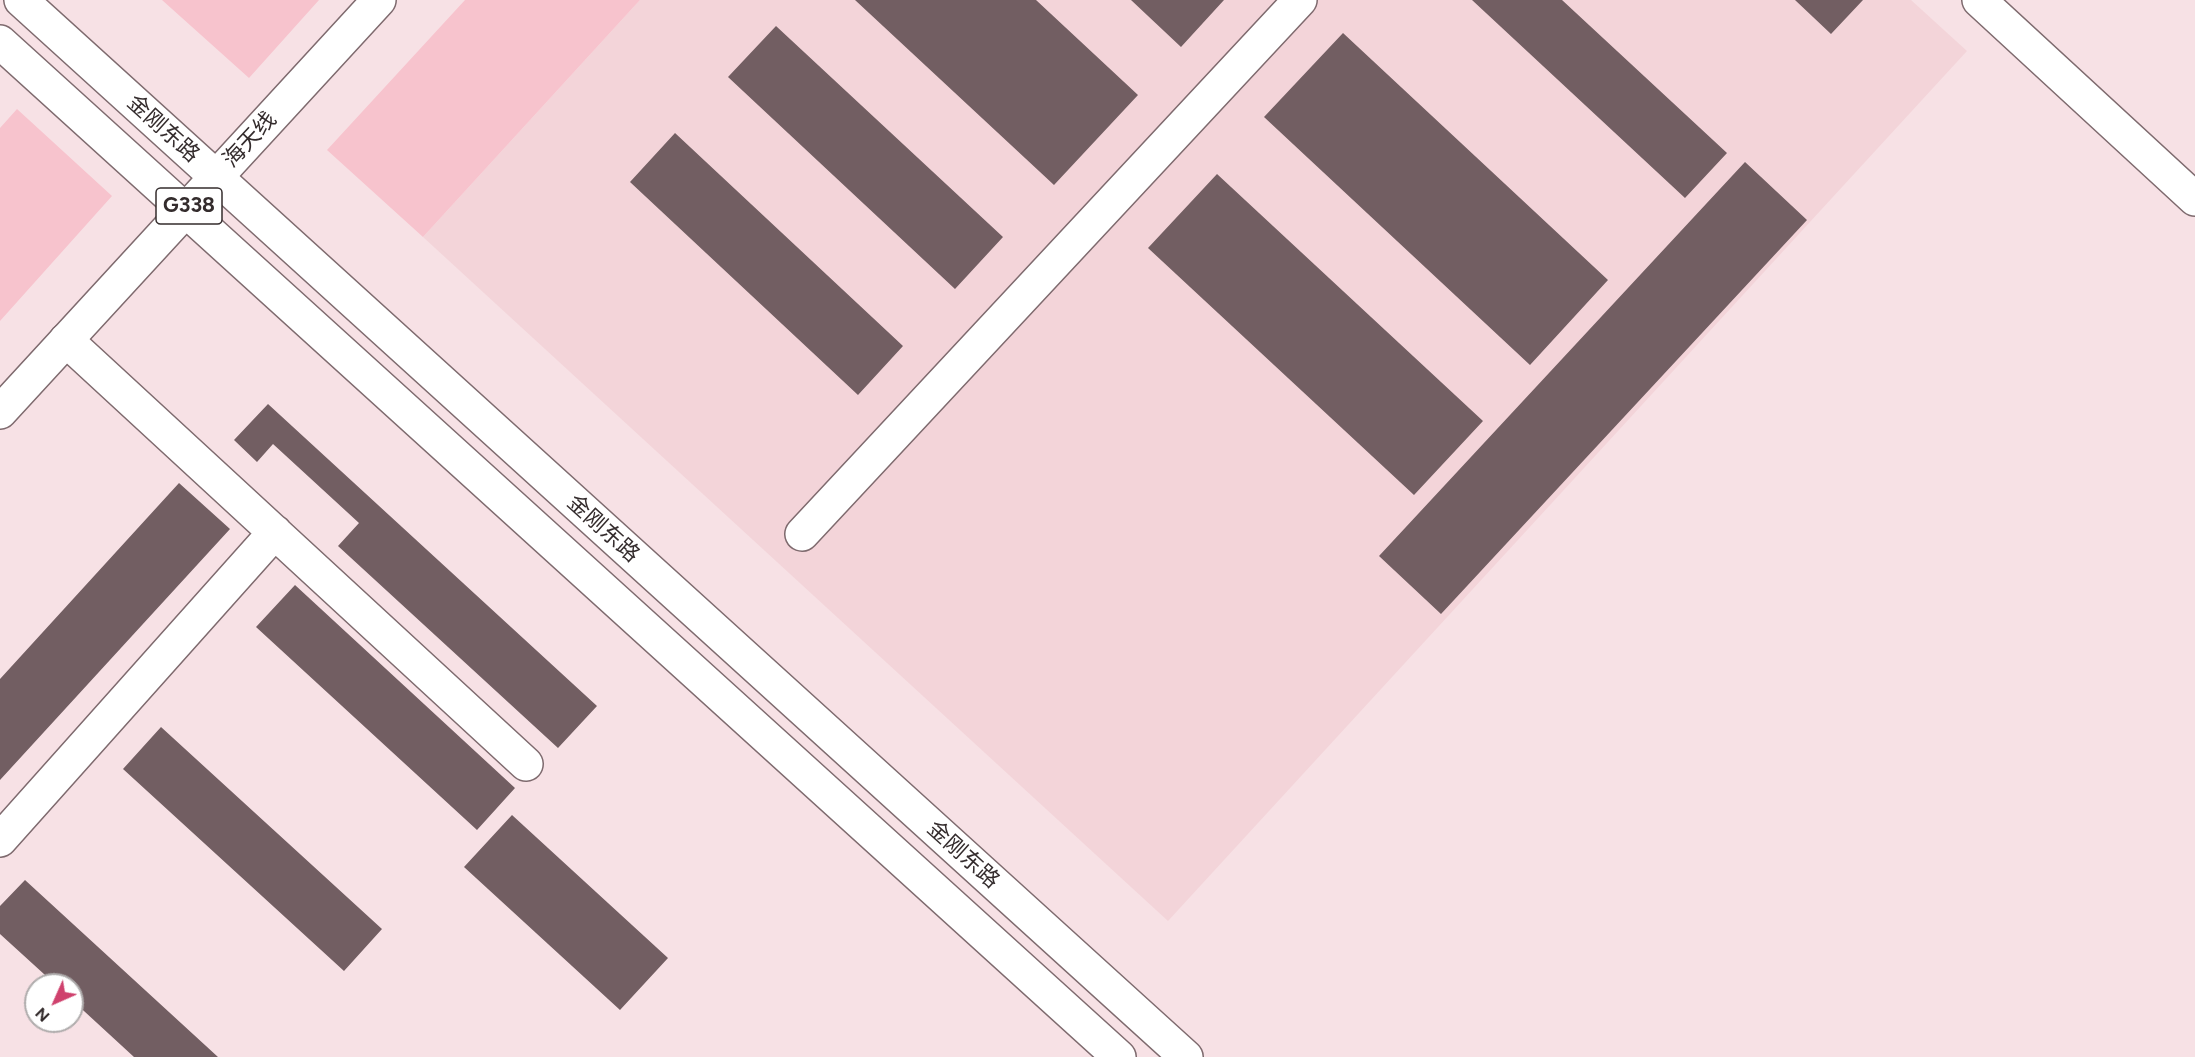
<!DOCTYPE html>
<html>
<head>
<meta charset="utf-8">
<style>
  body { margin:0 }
  #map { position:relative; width:2195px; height:1057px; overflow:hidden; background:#f7e1e5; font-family:Figtree,sans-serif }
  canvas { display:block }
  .north { position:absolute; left:24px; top:973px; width:60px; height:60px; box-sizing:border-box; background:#fff; border:2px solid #aeabab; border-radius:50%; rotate:225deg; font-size:16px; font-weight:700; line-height:24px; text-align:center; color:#342c2d }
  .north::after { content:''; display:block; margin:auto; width:21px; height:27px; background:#cf416d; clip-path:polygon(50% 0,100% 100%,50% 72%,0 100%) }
</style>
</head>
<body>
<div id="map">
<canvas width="2195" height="1057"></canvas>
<div class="north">N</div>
</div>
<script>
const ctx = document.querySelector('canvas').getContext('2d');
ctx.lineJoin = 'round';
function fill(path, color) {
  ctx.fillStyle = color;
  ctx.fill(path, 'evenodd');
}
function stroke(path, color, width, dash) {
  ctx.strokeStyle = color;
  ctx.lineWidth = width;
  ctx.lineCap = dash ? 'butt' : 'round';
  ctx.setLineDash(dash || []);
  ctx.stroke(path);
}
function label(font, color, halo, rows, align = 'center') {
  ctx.font = font + ' Figtree,"Noto Sans SC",sans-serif';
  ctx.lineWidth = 6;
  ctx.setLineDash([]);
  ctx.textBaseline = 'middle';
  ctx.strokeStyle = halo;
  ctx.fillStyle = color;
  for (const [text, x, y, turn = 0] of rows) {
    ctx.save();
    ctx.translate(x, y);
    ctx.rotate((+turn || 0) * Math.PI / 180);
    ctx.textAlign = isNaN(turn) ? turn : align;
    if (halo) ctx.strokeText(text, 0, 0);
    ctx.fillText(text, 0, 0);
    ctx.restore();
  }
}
const built = new Path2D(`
  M640 0H1911L1967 51 1168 921 423 237Z`);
const green = new Path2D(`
  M162 0H319L249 78Z
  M465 0H640L423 237 327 150Z
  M17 109 112 196 0 321V128Z`);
const building = new Path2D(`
  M855 0H1036L1138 95 1054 185Z
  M1131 0H1224L1181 47Z
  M1472 0H1562L1727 153 1685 198Z
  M1795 0H1863L1831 34Z
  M776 26 1003 237 955 289 728 77Z
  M1343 33 1608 280 1530 365 1264 117Z
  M675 133 903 346 858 395 630 182Z
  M1745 162 1807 220 1441 614 1379 556Z
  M1217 174 1483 421 1414 495 1148 248Z
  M268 404 597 706 558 748 338 546 359 523 273 444 257 462 234 440Z
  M179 483 230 529 0 780V679Z
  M295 585 515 788 477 830 256 627Z
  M161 727 382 929 344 971 123 769Z
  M512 815 668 958 620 1010 464 867Z
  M25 880 218 1057H134L72 1000V985H56L0 934V906Z`);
const minor = new Path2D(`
  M21 0 1186 1057
  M1979 0 2195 199
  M0 42 1119 1057
  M66 340 526 764
  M802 534 1300 0
  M0 840 275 532`);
const highway = new Path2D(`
  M0 412 379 0`);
const shields = [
  [189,206,66]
];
const shieldNames = [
  ["G338",189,206]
];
const streetNames = [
  ["金刚东路",163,129,42],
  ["海天线",250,140,-47],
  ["金刚东路",603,529,42],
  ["金刚东路",963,855,42]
];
fill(built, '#f3d4d9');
fill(green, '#f7c3cd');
fill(building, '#725e62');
stroke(minor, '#7e6a6e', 36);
stroke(highway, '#7e6a6e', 36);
stroke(minor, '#fff', 33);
stroke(highway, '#fff', 33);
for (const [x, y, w] of shields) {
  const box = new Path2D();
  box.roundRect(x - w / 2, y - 18, w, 36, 4.5);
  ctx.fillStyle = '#fff';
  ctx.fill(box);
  stroke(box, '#342c2d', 1.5);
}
label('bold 21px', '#342c2d', null, shieldNames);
label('22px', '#342c2d', '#fff', streetNames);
</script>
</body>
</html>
